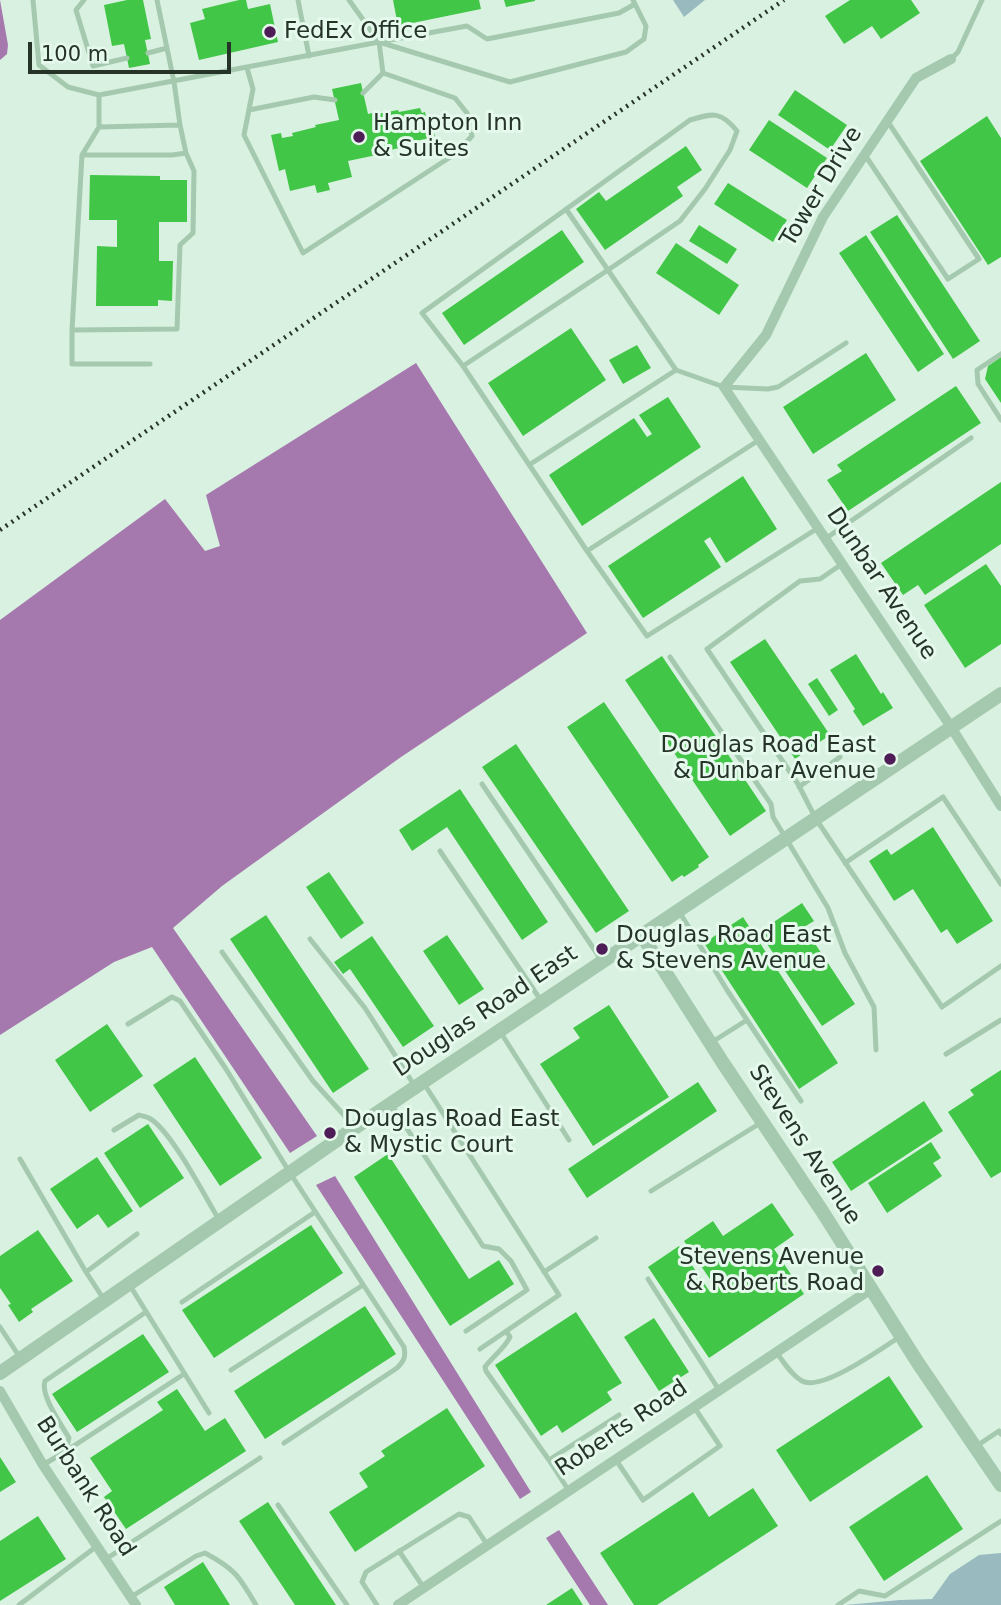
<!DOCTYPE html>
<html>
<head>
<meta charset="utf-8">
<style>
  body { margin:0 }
  #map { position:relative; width:1001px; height:1605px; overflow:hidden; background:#d9f1e1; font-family:"DejaVu Sans",sans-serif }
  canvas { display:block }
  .scale { position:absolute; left:28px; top:42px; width:203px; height:32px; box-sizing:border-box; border:4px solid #263428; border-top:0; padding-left:9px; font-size:21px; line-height:24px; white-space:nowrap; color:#263428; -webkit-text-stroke:5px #e5f9ec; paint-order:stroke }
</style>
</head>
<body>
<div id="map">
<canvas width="1001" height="1605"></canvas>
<div class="scale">100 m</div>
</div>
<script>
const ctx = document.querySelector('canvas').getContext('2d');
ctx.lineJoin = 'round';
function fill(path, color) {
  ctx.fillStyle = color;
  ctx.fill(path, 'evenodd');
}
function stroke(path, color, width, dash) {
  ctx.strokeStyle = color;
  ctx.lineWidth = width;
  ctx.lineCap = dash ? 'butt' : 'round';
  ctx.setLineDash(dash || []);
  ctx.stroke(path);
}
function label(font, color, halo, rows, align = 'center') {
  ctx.font = font + ' "DejaVu Sans",sans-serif';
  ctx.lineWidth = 6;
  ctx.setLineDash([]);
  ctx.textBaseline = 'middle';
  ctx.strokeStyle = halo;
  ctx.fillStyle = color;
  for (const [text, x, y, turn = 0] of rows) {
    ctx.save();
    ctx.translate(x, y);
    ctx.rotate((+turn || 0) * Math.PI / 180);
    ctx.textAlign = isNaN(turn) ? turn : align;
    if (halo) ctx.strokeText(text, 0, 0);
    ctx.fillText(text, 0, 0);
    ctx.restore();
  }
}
const green = new Path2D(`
  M673 0H705L684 17Z
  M1001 1553V1605H845L900 1600 932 1599 950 1574 979 1555Z`);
const water = new Path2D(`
  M0 0 8 45 7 54 0 60Z
  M416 363 587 633 401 757 222 886 173 928 317 1136 290 1153 152 947 114 962 0 1035V620L165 499 205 551 220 546 206 495Z
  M335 1176 531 1492 520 1499 316 1185Z
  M559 1530 608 1605H590L546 1538Z`);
const building = new Path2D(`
  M127 0H143L151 39 145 40 150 64 129 68 124 44 112 46 104 5Z
  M239 0H246L248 9 270 4 278 42 199 60 190 23 205 19 202 9Z
  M393 0H479L481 9 398 26Z
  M504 0H535V1L506 7Z
  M850 0H911L920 13 881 39 872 26 844 44 825 16Z
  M361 83 368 114 376 112 377 114 398 110 399 112 420 108 422 113 425 112 429 129 433 128 435 137 406 143 407 146 386 151V153L348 161 352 177 328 183 330 190 317 193 315 185 290 191 285 169 279 171 271 135 281 133 282 138 293 136 292 133 316 127 315 125 339 120 332 89Z
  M795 90 847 125 830 150 778 115Z
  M987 116 1001 138V257L988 265 920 161Z
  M769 120 827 158 807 188 749 150Z
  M686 146 702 170 677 187 683 196 605 250 576 209 599 192 606 201Z
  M90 175 160 176V180H187V222H159V261H173L172 301 158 300V306H96L97 246 117 247V220H89Z
  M728 183 787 220 773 242 714 204Z
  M897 215 980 341 953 359 870 232Z
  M699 225 737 249 727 264 689 241Z
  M562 230 584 262 464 345 442 313Z
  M866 235 944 354 918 372 839 253Z
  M676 243 739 285 719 315 656 273Z
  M571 328 606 380 523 436 488 383Z
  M637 345 651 368 623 384 609 360Z
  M866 353 896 400 813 454 783 407Z
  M1001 357V403L985 379 988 366Z
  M956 386 981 423 848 511 827 480 842 471 837 465Z
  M668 397 701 447 582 526 549 475 634 418 647 437 652 434 639 415Z
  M743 476 777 529 726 563 710 537 704 541 721 567 643 618 608 566Z
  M1001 482V544L925 595 918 585 903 595 881 563Z
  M986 564 1001 586V644L965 668 924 605Z
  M765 639 830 735 795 759 730 662Z
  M856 654 881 694 883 692 893 708 863 726 853 711 855 709 830 670Z
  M662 656 766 811 730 836 625 680Z
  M817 678 838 710 829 716 808 684Z
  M604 702 709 857 698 865 699 867 684 877 682 875 672 882 567 727Z
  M516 744 629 911 596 933 482 767Z
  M460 789 548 922 522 940 447 827 412 851 399 830Z
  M933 827 993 921 957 944 947 929 941 933 913 889 894 901 869 861 887 849 891 855Z
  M329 872 364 923 341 939 306 887Z
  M802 903 814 921 804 927 855 1004 822 1026 759 932Z
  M266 915 369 1069 333 1093 230 939Z
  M743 917 838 1063 799 1089 704 943Z
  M447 935 484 989 459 1005 423 951Z
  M372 936 434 1026 403 1047 350 969 343 974 334 962Z
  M609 1005 669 1097 593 1146 540 1064 580 1038 573 1028Z
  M107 1024 143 1076 90 1112 55 1060Z
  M195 1057 262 1158 220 1186 153 1085Z
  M1001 1070V1172L991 1178 948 1112 974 1095 970 1090Z
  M698 1082 717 1111 587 1198 568 1169Z
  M924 1101 943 1131 851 1191 832 1162Z
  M148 1124 184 1178 140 1208 104 1153Z
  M931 1142 941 1158 933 1163 942 1176 887 1213 868 1183Z
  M388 1154 469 1279 499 1260 514 1284 450 1326 354 1177Z
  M97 1157 133 1211 108 1228 98 1214 77 1229 50 1189Z
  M772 1203 794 1235 774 1249 804 1294 709 1358 648 1267 679 1246 710 1292 716 1288 684 1241 713 1221 723 1236Z
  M311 1225 343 1273 214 1358 182 1310Z
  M38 1230 73 1281 31 1309 33 1312 19 1322 8 1305 11 1304 0 1288V1256Z
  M365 1306 396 1354 265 1439 234 1391Z
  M576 1312 622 1383 607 1392 612 1400 562 1433 557 1425 541 1436 495 1365Z
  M654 1318 689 1372 659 1391 624 1337Z
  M143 1334 169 1372 77 1432 52 1394Z
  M889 1376 923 1427 810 1502 776 1450Z
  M177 1389 205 1431 225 1418 246 1451 126 1529 104 1497 112 1491 90 1458 163 1410 157 1402Z
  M447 1408 485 1466 355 1552 329 1512 368 1487 359 1473 385 1456 381 1451Z
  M0 1457 16 1482 0 1492Z
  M927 1475 963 1529 884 1581 849 1527Z
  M753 1488 778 1526 657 1605H634L600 1553 693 1492 709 1517Z
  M268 1502 336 1605H295L239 1521Z
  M38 1516 66 1559 0 1601V1541Z
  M203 1562 230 1605H175L164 1587Z
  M572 1588 583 1605H546Z`);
const service = new Path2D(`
  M33 0 39 65 68 87 99 95 379 42 349 0
  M84 0 76 10 93 66 127 58
  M157 0 174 82 180 125 186 153 194 171 193 233 180 245 177 329 72 330 82 155H172L186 153
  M298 0 309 56
  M633 0 646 26 644 39 626 52 510 82 379 42 467 26 487 39 619 13 635 4
  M148 53 167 48
  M951 59 958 52 982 0
  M247 68 253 89 244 135 303 253 455 154 472 136 467 113 455 98 383 73 379 42
  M363 93 383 73
  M249 110 314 97 335 100
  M99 127 180 125
  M82 155 99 127V95
  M865 155 948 279 979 259 888 122
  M72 330V364H150
  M1001 354 977 370 978 384 1001 420
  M463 366 422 313 690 120C713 113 721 111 737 131L730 150 705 189 680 221 608 270 566 209
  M676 370 724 387 768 389 778 387 846 343
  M529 465 676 370 608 270 463 366 585 548 587 551 647 636 818 528
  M825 539 971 438
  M587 551 759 440
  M842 564 820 579 800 581 707 649 798 784 816 819 942 1007 1001 966
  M670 657 771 804 773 817 828 908 845 953 874 1007 876 1050
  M482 784 602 961
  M799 787 840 757
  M440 851 542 1002
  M845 863 943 797 1001 884
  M680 913 727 990 801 1101
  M310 939 365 1008 414 1085
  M222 952 313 1081 343 1114 352 1127
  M128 1024 172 997 180 1001 226 1069 290 1173 404 1347C406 1357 404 1361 397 1368L284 1443
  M501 1033 569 1140
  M712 1042 747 1020
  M946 1054 1001 1020
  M423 1082 559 1295 480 1349
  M391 1104 483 1246 499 1249 511 1261 527 1290 466 1331
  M114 1130 139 1115C142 1116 147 1117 149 1118 171 1130 204 1195 218 1218
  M20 1159 86 1272 103 1298
  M651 1191 762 1122
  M86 1272 137 1234
  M544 1272 596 1238
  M648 1279 719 1390
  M129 1284 209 1413
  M182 1302 315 1212
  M0 1327 19 1356
  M506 1331 510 1337C505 1348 492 1357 485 1367L486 1371 549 1460
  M776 1352C784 1362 791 1375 802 1381 822 1392 882 1348 901 1336
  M231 1370 363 1285
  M975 1447 999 1431 1001 1434
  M66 1451 184 1374
  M616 1460 643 1500 720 1446 694 1407
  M43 1465 66 1451 69 1438C61 1424 40 1395 45 1381L146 1312
  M569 1491 549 1460 619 1415
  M278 1505 347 1605
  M399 1551 424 1588
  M106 1559 260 1458
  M131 1597 196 1556 205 1553C235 1569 239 1576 256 1605
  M19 1605 97 1546
  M377 1605 362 1582 366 1572 459 1514 469 1517 488 1546
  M838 1605 859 1591 885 1596 1001 1521`);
const minor = new Path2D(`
  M951 59 916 78 823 217 766 335 724 387 951 727 1001 806
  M0 1391 43 1465 136 1605
  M398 1605 871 1289`);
const tertiary = new Path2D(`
  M641 934 723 1063 822 1211 918 1363 1001 1485
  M0 1373 353 1129 1001 694`);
const rail = new Path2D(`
  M0 530 784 0`);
const markers = [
  [270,32,7,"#4e1c56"],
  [359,137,7,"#4e1c56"],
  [890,759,7,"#4e1c56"],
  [602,949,7,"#4e1c56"],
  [330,1133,7,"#4e1c56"],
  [878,1271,7,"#4e1c56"]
];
const poiNames = [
  ["FedEx Office",284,32],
  ["Hampton Inn",373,124],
  ["& Suites",373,150],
  ["Douglas Road East",876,746,"right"],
  ["& Dunbar Avenue",876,772,"right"],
  ["Douglas Road East",616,936],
  ["& Stevens Avenue",616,962],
  ["Douglas Road East",344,1120],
  ["& Mystic Court",344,1146],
  ["Stevens Avenue",864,1258,"right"],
  ["& Roberts Road",864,1284,"right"]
];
const streetNames = [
  ["Tower Drive",822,187,-59],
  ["Dunbar Avenue",881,584,56],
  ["Douglas Road East",486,1012,-34],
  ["Stevens Avenue",804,1145,57],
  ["Roberts Road",622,1429,-34],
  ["Burbank Road",85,1487,57]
];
fill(green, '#99bbc0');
fill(water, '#a578ae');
fill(building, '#42c647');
stroke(service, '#a5c9ae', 5);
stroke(minor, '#a5c9ae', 10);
stroke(tertiary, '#a5c9ae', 14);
stroke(rail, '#263428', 4.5, [2, 5]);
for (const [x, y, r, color] of markers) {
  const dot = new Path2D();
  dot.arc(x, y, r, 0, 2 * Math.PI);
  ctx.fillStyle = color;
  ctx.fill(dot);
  stroke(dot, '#e5f9ec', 2.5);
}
label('23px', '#263428', '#e5f9ec', poiNames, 'left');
label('23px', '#263428', '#e5f9ec', streetNames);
</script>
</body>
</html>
